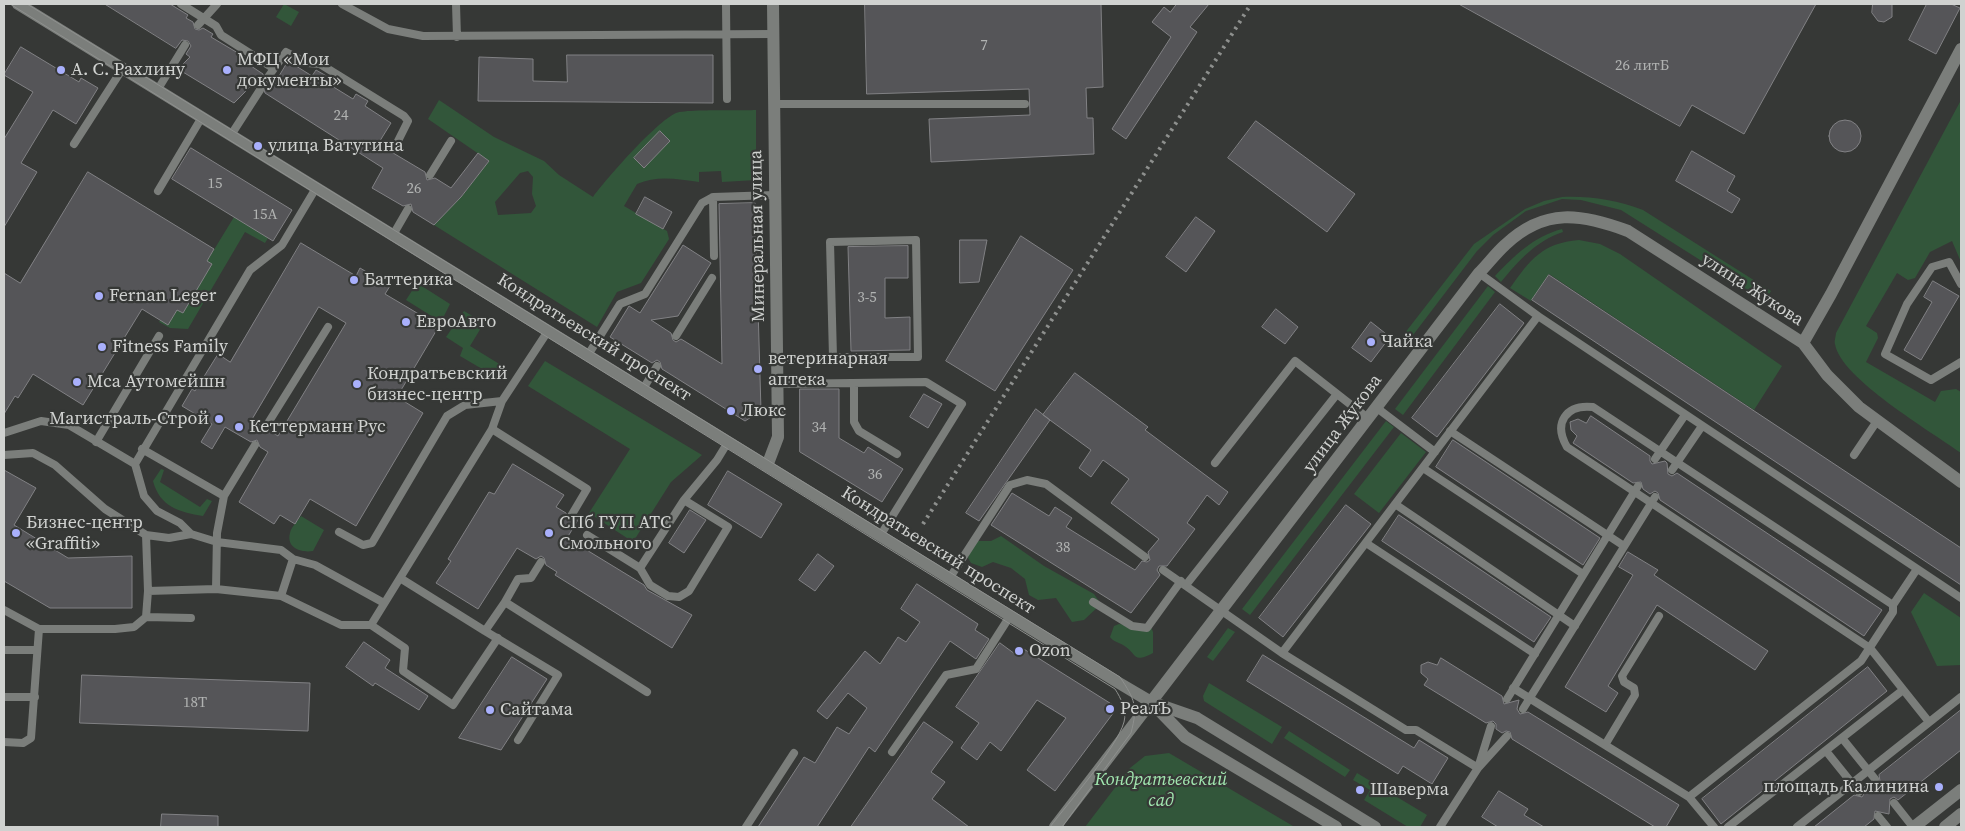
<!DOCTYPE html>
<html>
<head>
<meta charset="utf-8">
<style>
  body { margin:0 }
  #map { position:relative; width:1965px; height:831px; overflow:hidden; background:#363836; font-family:"Source Serif 4",serif }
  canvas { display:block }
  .frame { position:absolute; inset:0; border:5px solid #d0d2d0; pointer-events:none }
</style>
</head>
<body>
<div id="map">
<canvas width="1965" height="831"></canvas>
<div class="frame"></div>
</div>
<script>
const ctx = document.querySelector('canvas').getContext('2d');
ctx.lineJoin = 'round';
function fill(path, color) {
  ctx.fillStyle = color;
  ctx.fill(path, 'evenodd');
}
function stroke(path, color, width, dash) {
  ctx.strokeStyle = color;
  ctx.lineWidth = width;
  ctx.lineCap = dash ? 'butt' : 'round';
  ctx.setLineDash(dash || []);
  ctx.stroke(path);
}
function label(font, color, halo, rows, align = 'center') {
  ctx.font = font + ' "Source Serif 4",serif';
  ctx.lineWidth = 4.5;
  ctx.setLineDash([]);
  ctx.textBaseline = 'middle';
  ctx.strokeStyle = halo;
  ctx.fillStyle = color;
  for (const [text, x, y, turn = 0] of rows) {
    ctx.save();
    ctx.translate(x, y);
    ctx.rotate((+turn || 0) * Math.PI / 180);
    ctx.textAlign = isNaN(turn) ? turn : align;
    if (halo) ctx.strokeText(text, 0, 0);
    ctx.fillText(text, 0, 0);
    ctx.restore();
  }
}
const green = new Path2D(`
  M284 4 299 12 291 26 276 17Z
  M439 100 494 137 544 161 559 175 593 197C607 178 656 122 676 113 687 109 740 111 756 110V180L722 182 721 171 699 172V182C678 179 657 175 637 184L624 206 667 231 669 239 641 283 617 292 597 327 434 225 463 195 489 161 428 119ZM528 171 533 177 532 194 536 206 531 213 498 215 495 202 520 173Z
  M1961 100V262L1952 241 1930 252 1915 278 1908 280 1897 273 1866 326 1877 333 1878 338 1866 362 1935 402 1941 391 1956 389 1961 392V453C1932 432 1840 378 1835 344 1834 341 1836 336 1836 333Z
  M1562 197C1591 196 1616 200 1643 210L1771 291 1765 301 1621 210 1581 200 1562 199 1526 211 1493 235 1477 251 1407 343 1401 338 1474 244 1525 209 1544 201Z
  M234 217 268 238 265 243 245 232 188 329 170 328 159 322 163 316 171 320Z
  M1562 229 1563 232C1536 241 1519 260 1501 282L1495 276C1515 255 1533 237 1562 229Z
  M1579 240 1600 244 1620 254 1782 366 1754 410 1549 274 1531 301 1510 288C1530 260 1542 243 1579 240Z
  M417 283 450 304 441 322 406 300Z
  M1488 286 1495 292 1403 415 1395 409Z
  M464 311 484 323 470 346 501 365 494 376 460 356 463 348 446 337Z
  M545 361 702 455 671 482 633 542 589 513 630 449 528 386Z
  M1386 421 1394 427 1250 615 1242 609Z
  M1401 433 1426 452 1379 513 1354 494Z
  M161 469 164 470 160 482 200 507 207 499 212 501 203 516C179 512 160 507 153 481Z
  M301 516 324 530 313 551C301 553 286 548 290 533 291 527 298 521 301 516Z
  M1001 536 1044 566 1094 594 1101 604 1084 620 1072 622 1056 598 1038 600 1029 595 1025 579 1011 568 993 562 982 567 971 563 968 558 973 541H991Z
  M1924 593 1961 618V665L1937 666 1911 612Z
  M1119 624 1151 627 1153 632V653C1132 664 1138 654 1123 645 1118 642 1114 642 1110 637L1114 626Z
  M1228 628 1235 632 1213 661 1207 657Z
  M1209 683 1282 727 1272 744 1204 701 1203 696Z
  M1289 731 1350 770 1345 777 1284 738Z
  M1169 753 1293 826 1085 827 1130 768 1145 756Z
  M1357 773 1427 815 1420 827H1408L1364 800 1370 790 1353 780Z`);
const building = new Path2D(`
  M105 4H170L188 15 186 18 193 22 195 29 199 30 203 28 213 34 211 37 248 59 245 62 263 74V79L267 82 273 80 276 81 288 61 312 76 316 70 330 78 327 83 353 99 356 94 368 101 365 106 391 123 378 144 425 172 427 180 435 178 451 188 478 153 489 161 461 197 434 225 413 212 411 204 403 206 372 188 383 168 265 93 263 86 260 84 255 87 252 85 234 103 178 69 190 57 186 54 191 46 188 41 182 40 176 48Z
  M865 4H1101L1103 87 1086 88 1087 118H1093L1094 154 931 162 929 119 1030 115 1029 89 867 94Z
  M1177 4H1209L1190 27 1197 32 1126 139 1112 129 1171 37 1152 22 1164 7 1170 12Z
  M1459 4H1816L1744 134 1692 105 1680 126Z
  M1873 4H1892V17L1884 22 1878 21 1872 13Z
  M1927 4H1951L1960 8 1936 54 1909 40Z
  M21 47 79 82 81 78 98 88 76 124 53 110 21 163 37 172 4 227V139L33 92 4 75Z
  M567 55H713V103L478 101 479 57 533 59V81L567 82Z
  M1829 136a16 16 0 1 1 32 0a16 16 0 1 1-32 0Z
  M1256 121 1355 194 1327 232 1228 158Z
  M660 131 670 141 644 168 634 158Z
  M191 148 292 210 273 241 172 179Z
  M1692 151 1735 176 1727 191 1740 199 1732 213 1676 181Z
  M88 172 214 249 207 261 212 264 183 313 177 310 168 325 142 309 83 405 33 374 18 398 15 396 4 414V273L20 283Z
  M645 197 672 212 663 229 636 214Z
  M755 203 761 411 745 421 662 369 660 362 657 360 652 363 610 337 629 306 640 313 683 245 711 263 678 316 651 320 671 333 673 340 676 342 681 339 722 364 719 204Z
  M1196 217 1215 231 1186 272 1166 257Z
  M1021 236 1073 270 995 391 946 361Z
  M960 240H987L979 282 960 283Z
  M301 243 356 276 360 268 382 281 390 286 385 294 439 326 397 397 423 413 356 526 310 499 295 524 280 515 274 524 239 502 268 452 260 447 257 440 251 442 225 427 212 449 201 442 212 424 182 406 192 389 195 391 218 354 230 362ZM319 307 346 323 278 436 270 431 262 433 260 425 252 420Z
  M908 246V278H885V318L910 317V350L851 351 848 247Z
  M1549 275 1961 548V585L1532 300Z
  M1933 281 1959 296 1921 360 1904 350 1932 302 1924 297Z
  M1500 304 1524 323 1437 437 1412 418Z
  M1276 309 1298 327 1285 344 1262 327Z
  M1371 322 1390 337 1371 362 1352 348Z
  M1075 373 1148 427 1145 430 1228 492 1219 505 1207 495 1187 523 1195 529 1167 566H1159L1157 570 1160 575 1131 613 991 525 1012 493 1049 516 1055 507 1072 518 1066 527 1135 570 1142 561 1147 562 1150 560 1148 552 1159 539 1111 503 1129 479 1103 460 1091 477 1079 468 1091 450 1043 415Z
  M800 389H839V438L864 453 868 447 903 469 882 502 800 452Z
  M924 394 942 404 928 428 910 417Z
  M1036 409 1050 420 979 521 966 513Z
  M1591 416 1650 456V461L1652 464 1665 461 1667 463 1668 474 1672 476 1677 473 1882 610 1864 636 1660 500 1658 493 1655 491 1650 494 1643 489 1641 482 1633 483 1573 443 1577 436 1571 430 1570 422 1578 419 1586 423Z
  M1453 440 1600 538 1583 565 1436 467Z
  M513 464 564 495 556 507 566 513 568 521 578 520 567 538 644 585 647 590 692 615 672 648 555 575 557 572 546 565 544 558 541 556 536 559 517 548 478 609 436 583 451 561 448 559 489 492 494 494Z
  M4 470 36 488 14 525 68 558 132 556V608H50L4 581Z
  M728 471 782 504 761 538 708 505Z
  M1346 505 1371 524 1283 637 1259 618Z
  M690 510 706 520 684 553 669 543Z
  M1399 515 1551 617 1534 642 1382 541Z
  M1628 552 1658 570 1654 575 1768 651 1755 670 1657 605 1608 686 1618 693 1606 712 1565 687 1633 575 1619 567Z
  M818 554 834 566 815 591 799 580Z
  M917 584 978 624 975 630 989 639 976 659 950 641 875 752 869 747 817 827H758L804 757 815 763 837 727 849 734 867 708 848 693 827 719 817 711 865 651 880 664 898 637 906 642 920 622 901 609Z
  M364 642 390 660 385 668 428 696 419 710 375 683 373 686 346 667Z
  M1000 643 1015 654 1019 646 1113 705 1114 712 1055 791 1027 770 1066 718 1037 700 1001 751 990 742 977 760 961 748 979 723 956 707Z
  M1263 655 1414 748 1419 740 1448 758 1432 784 1403 766 1398 774 1247 681Z
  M512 657 547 679 501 750 459 738Z
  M1441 658 1502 696 1504 704 1519 700 1517 709 1520 714 1528 712 1679 805 1666 827H1655L1512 739 1510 732 1506 731 1502 733 1496 729V724L1493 721 1486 723 1424 685 1428 679 1421 673V665L1428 662 1437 665Z
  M1868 667 1887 691 1721 824 1702 799Z
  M82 675 310 683 308 731 80 723Z
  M1961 710V750L1898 800 1894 797 1890 799 1889 814 1875 811 1874 819 1864 827H1814L1854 795 1862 797 1864 794 1863 788 1870 782 1878 784 1880 781 1879 775Z
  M924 722 953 742 931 772 945 782 932 799 969 827H851Z
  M1499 791 1528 809 1524 815 1544 827H1498L1482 817Z
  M162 814 218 816V827H161Z`);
const service = new Path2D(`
  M181 4 216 26 221 35 273 68
  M342 4 388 29 423 36 773 34
  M456 4 457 37
  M726 4 727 99
  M198 25 217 4
  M268 77 286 52 307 63 320 64 404 116 408 121 397 143
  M158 89 185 45
  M774 104H1025
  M231 135 260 90
  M74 144 123 68
  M430 175 451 141
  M158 191 202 117
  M713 197 714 256
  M393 235 408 209
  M1479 273 1538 316 1961 598
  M1961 284 1949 262 1932 267 1907 304 1885 354 1931 380 1961 362
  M676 336 712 278
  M588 355 620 304 645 294 702 203 713 197 775 195
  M778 359 833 357 830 242 916 240 918 357H833
  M854 383V422L859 431 897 454
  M778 384 926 382 962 404 880 536
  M643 389 657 366
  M1377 408 1435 452
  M265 428 328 327
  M492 429 587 489 571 516
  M1450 431 1624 546
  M4 433 41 421 69 425 135 464 144 496 157 511 180 523 191 534 217 542 281 550 293 559 315 565 384 603
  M96 442 159 336
  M142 449 224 496
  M4 455 33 453 55 465 105 509 146 535 169 538 191 534
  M1854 455 1877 421
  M1655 459 1685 415
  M1215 463 1295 361 1369 419
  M135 464 250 270 282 245 316 188
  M1423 468 1583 574
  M1672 470 1702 426
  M1395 504 1575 626
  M339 532 363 545 372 543 447 416 465 405 502 401 548 331
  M146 535 148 591
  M587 535 640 568 650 585 668 596 679 597 689 591 728 527 684 500
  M1366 543 1535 654
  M640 568 684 500 717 460 728 442
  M1163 570 1282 653 1406 730H1416L1478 768 1491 726
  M400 578 485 631 505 602 647 692
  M949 579 1010 485 1027 480 1046 484 1145 557
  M1186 585 1337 394
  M216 589 217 533 224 496 255 445
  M281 596 293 559
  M505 602 518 579 531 578 541 562
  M1093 602 1132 626 1147 628 1181 581
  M1893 605 1593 407C1566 404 1553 423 1567 447L1870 648 1929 722
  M4 610 39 629H115L134 627 146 617 148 591 216 589 281 596 341 625H371L492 429 502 401
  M146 617 191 618
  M371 625 405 648 403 671 453 705 498 638
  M485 631 558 675 518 740
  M4 650H37
  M1282 653 1538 316
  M1513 688 1689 797 1714 827
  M4 697H35
  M1507 699 1638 486
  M1523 709 1655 497
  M1842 738 1875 779
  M4 742 23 743 31 738 39 629
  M1605 745 1635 695 1634 688 1624 682 1622 676 1659 616
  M1826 751 1859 792
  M892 752 946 675 976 669 1010 616
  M1689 797 1861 661 1893 612V605L1917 569
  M1894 803 1913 827
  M1878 816 1887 827
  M746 827 794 753
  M1440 827 1478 768 1507 736
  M1728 827 1903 690
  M1797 827 1961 697`);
const minor = new Path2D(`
  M1803 343 1831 294 1961 49
  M1151 702 1479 273C1488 264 1496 253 1505 245 1545 207 1582 214 1628 231L1803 343 1827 375 1859 407 1961 482`);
const tertiary = new Path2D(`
  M767 466 778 437 773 4
  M1055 827 1151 702`);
const secondary = new Path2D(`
  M18 4 1119 683 1151 702 1197 718 1375 827
  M1153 704 1185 737 1336 827
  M1914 827 1961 790
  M1945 827 1961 814`);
const tram = new Path2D(`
  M10 4 1115 689C1121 698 1127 711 1124 722 1117 748 1068 803 1050 827
  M27 4 1120 677C1135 700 1138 706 1131 733L1062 827`);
const rail = new Path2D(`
  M923 524 1251 4`);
const markers = [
  [61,70,5,"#a9b0fc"],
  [227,70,5,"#a9b0fc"],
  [258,146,5,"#a9b0fc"],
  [354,280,5,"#a9b0fc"],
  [99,296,5,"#a9b0fc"],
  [406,322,5,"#a9b0fc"],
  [1371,342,5,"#a9b0fc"],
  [102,347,5,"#a9b0fc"],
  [758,369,5,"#a9b0fc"],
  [77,382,5,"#a9b0fc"],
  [357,384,5,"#a9b0fc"],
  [731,411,5,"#a9b0fc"],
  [219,419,5,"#a9b0fc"],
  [239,427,5,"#a9b0fc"],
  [16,533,5,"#a9b0fc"],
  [549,533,5,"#a9b0fc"],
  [1019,651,5,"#a9b0fc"],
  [1110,709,5,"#a9b0fc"],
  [490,710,5,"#a9b0fc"],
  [1939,787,5,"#a9b0fc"],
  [1360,790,5,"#a9b0fc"]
];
const numberNames = [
  ["7",984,46],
  ["26 литБ",1642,66],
  ["24",341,116],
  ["15",215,184],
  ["26",414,189],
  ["15А",265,215],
  ["3-5",867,298],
  ["34",819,428],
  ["36",875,475],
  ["38",1063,548],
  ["18Т",195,703]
];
const poiNames = [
  ["МФЦ «Мои",237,60],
  ["документы»",237,81],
  ["А. С. Рахлину",71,70],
  ["улица Ватутина",268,146],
  ["Баттерика",364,280],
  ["Fernan Leger",109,296],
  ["ЕвроАвто",416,322],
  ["Чайка",1381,342],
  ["Fitness Family",112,347],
  ["ветеринарная",768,359],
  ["аптека",768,380],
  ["Кондратьевский",367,374],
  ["бизнес-центр",367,395],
  ["Мса Аутомейшн",87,382],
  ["Люкс",741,411],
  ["Магистраль-Строй",209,419,"right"],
  ["Кеттерманн Рус",249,427],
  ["Бизнес-центр",26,523],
  ["«Graffiti»",26,544],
  ["СПб ГУП АТС",559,523],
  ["Смольного",559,544],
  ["Ozon",1029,651],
  ["РеалЪ",1120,709],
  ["Сайтама",500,710],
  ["площадь Калинина",1929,787,"right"],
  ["Шаверма",1370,790]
];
const streetNames = [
  ["Минеральная улица",758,236,-91],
  ["улица Жукова",1752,290,33],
  ["Кондратьевский проспект",594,338,32],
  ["улица Жукова",1343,424,-53],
  ["Кондратьевский проспект",938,551,32]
];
const parkNames = [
  ["Кондратьевский",1161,780],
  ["сад",1161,801]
];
fill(green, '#32563a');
fill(building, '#555558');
stroke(building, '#818184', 1);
stroke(service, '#7b7e7b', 8);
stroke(minor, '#7b7e7b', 12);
stroke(tertiary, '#7b7e7b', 12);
stroke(secondary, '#7b7e7b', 12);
stroke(tram, '#8e908e', 1);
stroke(rail, '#8e908e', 4, [2.5, 5]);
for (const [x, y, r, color] of markers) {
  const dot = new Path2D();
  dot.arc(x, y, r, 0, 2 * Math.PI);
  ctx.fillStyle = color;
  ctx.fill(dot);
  stroke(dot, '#363836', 2);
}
label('15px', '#b1b3b2', null, numberNames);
label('18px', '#d0d2d0', '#363836', poiNames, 'left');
label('18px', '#d0d2d0', '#363836', streetNames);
label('italic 18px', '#a2e8b0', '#363836', parkNames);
</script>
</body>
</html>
